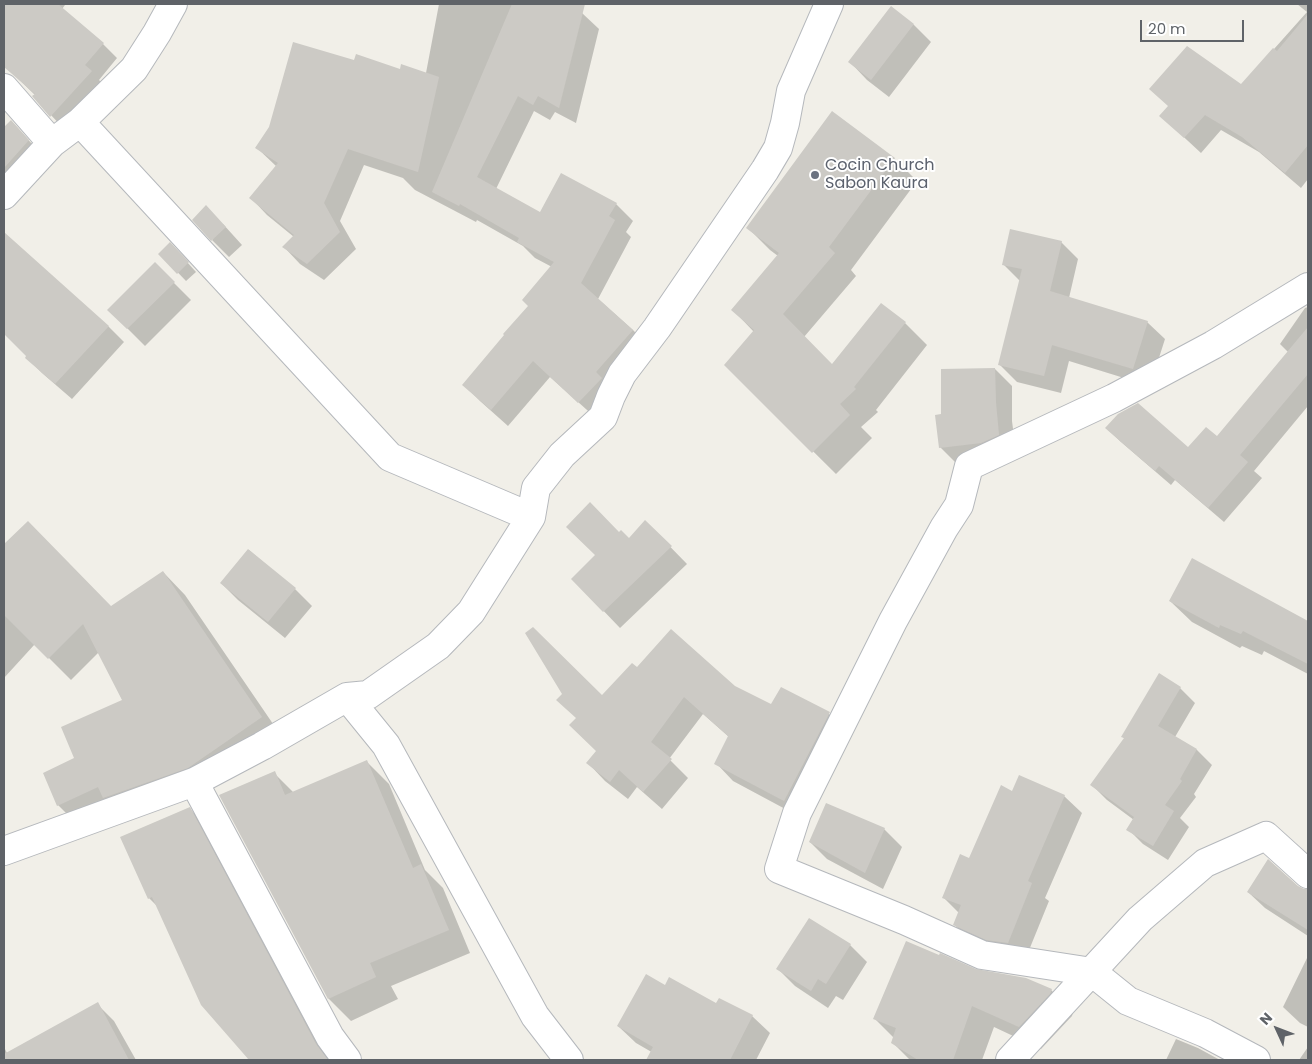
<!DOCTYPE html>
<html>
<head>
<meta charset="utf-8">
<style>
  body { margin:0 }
  #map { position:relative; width:1312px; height:1064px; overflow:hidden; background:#f1efe8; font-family:Poppins,sans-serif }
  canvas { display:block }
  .frame { position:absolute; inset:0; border:5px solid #5f6368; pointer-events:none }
  .north { position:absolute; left:1252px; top:1004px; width:50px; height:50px; -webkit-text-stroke:4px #fff; paint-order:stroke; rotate:313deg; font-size:14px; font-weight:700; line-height:20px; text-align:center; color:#5f6368 }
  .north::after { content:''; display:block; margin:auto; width:18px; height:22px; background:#5f6368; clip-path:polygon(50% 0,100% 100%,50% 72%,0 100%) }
  .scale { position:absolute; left:1140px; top:20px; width:104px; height:22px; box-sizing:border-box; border:2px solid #5f6368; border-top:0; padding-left:6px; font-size:15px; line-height:18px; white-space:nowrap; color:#5f6368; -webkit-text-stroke:4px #fff; paint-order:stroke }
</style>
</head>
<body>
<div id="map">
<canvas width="1312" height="1064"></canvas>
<div class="frame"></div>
<div class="north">N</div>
<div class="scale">20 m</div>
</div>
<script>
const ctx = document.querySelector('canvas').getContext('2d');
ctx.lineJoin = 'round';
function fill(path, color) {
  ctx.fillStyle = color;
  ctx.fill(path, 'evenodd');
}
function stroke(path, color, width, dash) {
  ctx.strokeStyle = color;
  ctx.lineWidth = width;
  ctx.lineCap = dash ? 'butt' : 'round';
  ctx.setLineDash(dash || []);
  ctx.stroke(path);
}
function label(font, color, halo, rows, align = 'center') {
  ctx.font = font + ' Poppins,sans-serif';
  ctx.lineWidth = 4;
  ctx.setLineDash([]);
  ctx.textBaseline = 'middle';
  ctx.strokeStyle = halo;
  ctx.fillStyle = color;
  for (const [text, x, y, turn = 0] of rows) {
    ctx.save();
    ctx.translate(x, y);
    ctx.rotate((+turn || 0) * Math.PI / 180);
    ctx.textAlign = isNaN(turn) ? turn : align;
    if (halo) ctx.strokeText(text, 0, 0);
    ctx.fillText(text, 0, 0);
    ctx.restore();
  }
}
const shadow = new Path2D(`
  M4 4H64L65 5 62 9 103 44 117 58 99 80 105 86 65 130 34 97 35 95 4 65V61L6 58 4 56Z
  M439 4H561L582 13 599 29 576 123 555 112 550 120 534 111 496 189 541 214 616 204 633 221 626 232 631 237 598 299 633 330 649 347 596 418 550 377 508 426 480 401 464 385 529 306 552 267 535 258 523 246 477 220 476 222 415 190 403 178 364 165 340 221 356 249 324 280 300 264 284 247 294 237 267 215 251 198 276 166 256 147 355 62 400 71 426 73Z
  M1297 4H1308V179L1301 188 1259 152 1221 130 1201 153 1161 116 1241 86 1307 12Z
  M891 8 914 25 931 42 889 97 867 80 850 62Z
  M833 113 895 159 917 181 851 270 856 276 804 337 832 366 905 323 927 345 876 410 878 412 861 427 872 438 836 474 726 365 754 332 733 310 778 256 770 250 748 228Z
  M11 121 44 157 4 201V129Z
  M223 224 242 245 229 257 212 240Z
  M4 234 108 326 124 342 72 399 42 373 26 357 28 356 4 332Z
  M1061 242 1078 259 1069 298 1147 322 1165 339 1150 386 1069 361 1061 393 1017 382 1000 365 1020 281 1003 264Z
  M178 252 196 272 186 281 160 254Z
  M172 281 191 300 145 346 109 310Z
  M1308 307V369L1297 361 1280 344 1305 308Z
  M1287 355 1308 373V406L1254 471 1262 478 1224 522 1175 480 1171 485 1121 442 1106 428 1189 449 1217 438Z
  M995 369 1012 386V421L1016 452 958 465 940 447 942 416Z
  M28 522 111 607 163 572 185 595 284 740 80 827 58 805 76 759 123 701 99 652 71 680 35 644 4 678V546Z
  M646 522 687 564 620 628 573 579 619 533 629 539Z
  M249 550 295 589 312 606 285 638 238 600 221 583Z
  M1193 560 1308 623V674L1264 651 1262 655 1242 646 1240 648 1192 622 1170 601Z
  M637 669 735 687 772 706 829 714 847 731 802 818 733 781 716 763 729 737 703 714 669 759 688 778 662 809 637 787 628 799 605 781 588 763 597 751 602 697Z
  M1180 688 1195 703 1175 737 1197 750 1212 765 1194 794 1196 797 1180 818 1189 827 1168 860 1143 844 1128 829 1134 820 1107 800 1092 785 1125 739 1122 736Z
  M367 762 389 784 425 870 443 888 470 953 391 986 398 999 351 1021 329 999 274 773 294 793Z
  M1013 792 1064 796 1082 813 1045 898 1049 901 1025 960 971 942 954 924 959 913 944 898Z
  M190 809 210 829 333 1060H246L249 1058 158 907 149 898Z
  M884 829 902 847 883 889 827 859 810 842Z
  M1297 887 1304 890H1308V936L1265 908 1248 892Z
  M850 945 867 962 843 1000 836 996 828 1008 795 986 778 969Z
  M1308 956V1027L1300 1023 1283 1007Z
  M975 971 1051 990 1073 1012 1072 1016 1041 1049 994 1027 982 1060H910L892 1042 894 1038 875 1019Z
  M665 986 752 1016 770 1033 756 1060H650L655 1054 636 1043 618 1026Z
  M97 1004 114 1021 136 1060H4V1047L7 1053Z
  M1176 1039 1198 1048 1220 1060H1166Z
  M1308 1047V1060H1299Z`);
const building = new Path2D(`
  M4 4H58L104 43 85 65 92 71 50 117 32 96 35 94 4 67Z
  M512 4H585L559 108 538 96 533 105 518 96 477 177 540 212 561 173 617 203 609 216 615 220 581 283 633 330 596 372 602 378 578 403 533 361 491 410 462 385 504 335 503 334 528 306 522 300 554 262 517 242 519 238 460 204 459 206 432 192Z
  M891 6 914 24 871 80 848 62Z
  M1308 14V145L1285 173 1242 137 1205 115 1184 138 1159 116 1168 106 1149 89 1187 46 1241 84 1273 48 1277 51Z
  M293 42 354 60 356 54 400 69 401 64 439 77 418 172 348 149 324 203 340 232 307 264 282 247 294 235 249 198 278 163 255 148 269 127Z
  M832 111 895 158 829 247 835 253 783 314 832 364 881 303 906 322 854 387 856 389 840 404 850 415 812 453 724 365 754 330 731 310 779 253 746 228Z
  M11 120 29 140 4 168V127Z
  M206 205 226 227 211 241 192 220Z
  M1010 229 1062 241 1050 291 1148 321 1133 369 1052 345 1044 376 998 365 1022 269 1002 265Z
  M4 232 109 326 55 384 25 358 26 356 4 334Z
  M170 242 189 262 177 274 158 254Z
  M155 262 175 282 127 329 107 310Z
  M1308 327V374L1240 455 1248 462 1208 508 1159 466 1155 471 1105 428 1118 414 1138 403 1188 447 1206 427 1217 436Z
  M995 368 996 403 999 435 981 443 939 448 935 415 941 414V369Z
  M590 502 619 532 621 530 629 538 645 520 672 546 603 612 571 579 595 555 566 527Z
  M28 521 111 606 163 571 262 717 188 768 103 798 98 787 57 806 43 773 74 758 61 727 122 700 83 624 48 659 4 615V544Z
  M248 549 296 588 268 622 220 583Z
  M1192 558 1308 621V664L1243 631 1241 634 1220 625 1219 628 1169 601Z
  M533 627 602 695 632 663 637 667 671 629 735 686 771 704 781 687 830 712 784 801 714 764 728 736 684 697 651 742 672 759 643 792 619 770 610 782 586 763 596 751 569 725 576 718 556 700 562 694 525 633Z
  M1159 673 1181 687 1158 726 1197 749 1180 779 1182 781 1165 805 1174 811 1153 846 1126 830 1134 817 1090 785 1124 738 1121 737Z
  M367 760 413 868 421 864 449 930 370 963 376 977 328 999 219 795 275 771 285 795Z
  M1019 775 1065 795 1028 881 1032 883 1008 943 986 940 953 925 961 905 942 898 960 854 969 858 1001 785 1012 791Z
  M826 803 885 828 865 873 809 842Z
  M190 807 316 1044 328 1060H249L201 1005 152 897 148 899 120 837Z
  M1268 859 1298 886 1304 889H1308V930L1247 892Z
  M809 918 851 944 826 984 818 979 811 991 776 969Z
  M906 941 939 955 940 953 976 969 1026 978 1052 989 1050 994 1019 1027 972 1006 953 1060H918L891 1043 896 1028 873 1019Z
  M646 974 665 985 669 977 716 1003 719 998 753 1015 730 1060H646L653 1047 617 1026Z
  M98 1002 129 1060H4V1054Z`);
const minor = new Path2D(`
  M4 88 52 143
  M80 122 390 457 531 517
  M4 195 52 143 80 122 134 69 157 33 173 4
  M347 697 386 745 535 1016 569 1060
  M194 782 330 1037 347 1060
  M4 851 194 782 262 746 347 697 368 695 438 646 471 612 531 517 536 488 562 455 603 417 611 396 622 374 657 328 765 170 778 148 785 123 791 91 829 4
  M1010 1060 1140 919 1205 863 1266 836 1308 874
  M1256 1060 1205 1033 1128 1001 1092 972 982 955 904 920 779 869 797 813 893 621 944 528 959 505 969 466 1114 398 1213 345 1308 287`);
const markers = [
  [815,175,5,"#6b7280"]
];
const worshipNames = [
  ["Cocin Church",825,166],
  ["Sabon Kaura",825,184]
];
fill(shadow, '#0003');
fill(building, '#cccac5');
stroke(minor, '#b5b8bc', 30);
stroke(minor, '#fff', 28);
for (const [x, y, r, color] of markers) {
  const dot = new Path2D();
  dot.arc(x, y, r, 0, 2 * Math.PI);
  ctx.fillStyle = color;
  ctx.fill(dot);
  stroke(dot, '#fff', 2);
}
label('16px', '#5b616d', '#fff', worshipNames, 'left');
</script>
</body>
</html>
